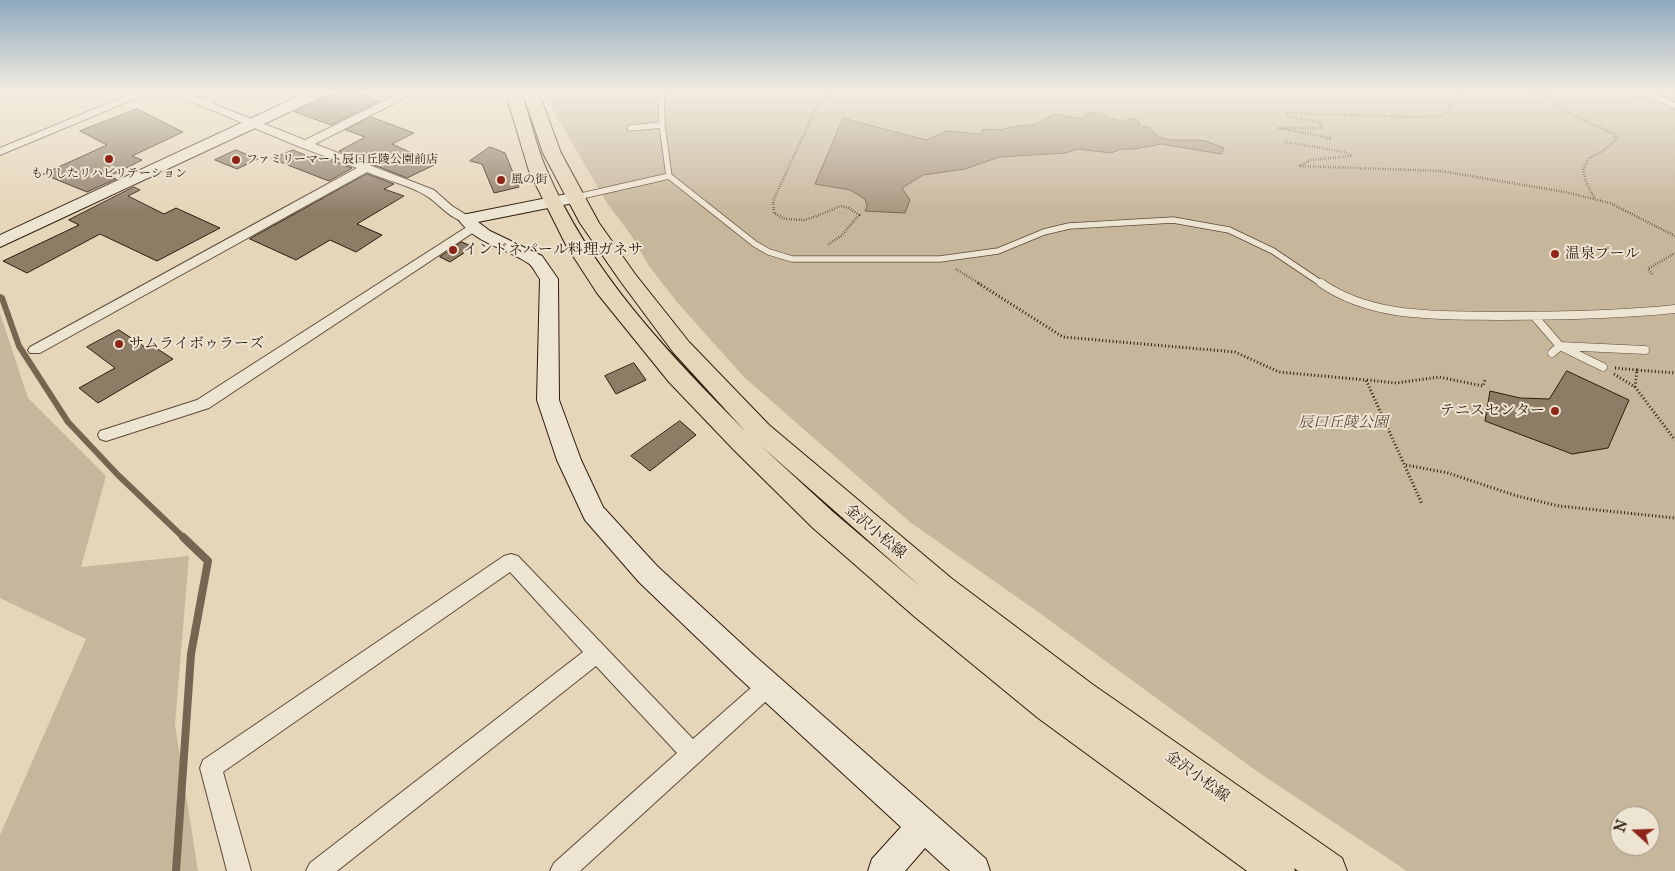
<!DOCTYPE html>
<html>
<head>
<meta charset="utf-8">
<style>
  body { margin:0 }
  #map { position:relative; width:1675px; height:871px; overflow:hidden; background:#e5d5b9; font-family:"IM FELL Great Primer",serif }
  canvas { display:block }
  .north { position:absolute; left:1610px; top:806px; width:50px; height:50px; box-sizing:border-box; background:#eee4d2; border:1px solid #a19483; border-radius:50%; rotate:290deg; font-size:14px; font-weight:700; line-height:20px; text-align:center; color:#2e1c0d }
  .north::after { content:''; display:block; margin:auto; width:18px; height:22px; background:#8f2418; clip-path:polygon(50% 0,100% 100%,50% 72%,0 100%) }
</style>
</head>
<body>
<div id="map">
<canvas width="1675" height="871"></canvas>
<div class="north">N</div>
</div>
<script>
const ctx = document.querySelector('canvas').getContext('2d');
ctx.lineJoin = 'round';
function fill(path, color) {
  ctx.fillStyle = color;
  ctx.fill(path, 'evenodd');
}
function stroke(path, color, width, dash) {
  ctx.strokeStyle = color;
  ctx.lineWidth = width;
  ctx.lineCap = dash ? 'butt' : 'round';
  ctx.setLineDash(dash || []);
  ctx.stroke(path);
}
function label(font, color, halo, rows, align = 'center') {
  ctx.font = font + ' "IM FELL Great Primer","Noto Serif JP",serif';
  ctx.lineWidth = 4;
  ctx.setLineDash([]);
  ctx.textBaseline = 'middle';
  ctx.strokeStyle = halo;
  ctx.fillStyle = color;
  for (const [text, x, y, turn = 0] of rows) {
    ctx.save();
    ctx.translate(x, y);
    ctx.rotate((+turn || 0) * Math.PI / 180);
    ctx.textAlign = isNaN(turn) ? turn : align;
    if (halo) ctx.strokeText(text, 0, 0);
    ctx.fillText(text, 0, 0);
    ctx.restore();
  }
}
const green = new Path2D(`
  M548 91H1675V871H1407L1258 772 1041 614 910 522 744 377 677 302 649 266 631 235 607 203 553 110ZM1620 816H1650V846H1620Z
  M0 313 28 398 106 476 81 567 189 556 175 725 198 871H0V835L86 639 0 598Z`);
const water = new Path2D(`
  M1100 112C1104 116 1119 121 1125 122L1129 118 1138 120 1140 126 1150 127C1160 147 1188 137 1205 141 1212 143 1218 146 1224 148L1221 154 1161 144 1135 149H1121L1111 153 1077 149 1066 153 999 157 965 169 923 175 902 188 910 200 905 213 865 211 867 206 865 199 850 190 815 184 843 118 926 140 947 131 980 134 983 129 1001 130 1011 127 1036 124 1054 114 1083 119 1087 113Z`);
const streamFar1 = new Path2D(`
  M0 297 2 298 19 346 68 422 118 475 184 538`);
const stream = new Path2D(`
  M176 871 191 654 208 561 183 537`);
const building = new Path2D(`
  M338 91H353L379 101 331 125 295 112Z
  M137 109 183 132 132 156 142 160 110 176 116 179 87 192 43 174 107 145 80 131Z
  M371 117 414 133 392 144 436 164 407 178 339 151 365 137 346 130Z
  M490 147 505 153 519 187 494 193 482 164 470 161Z
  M236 150 258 159 237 169 215 160Z
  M293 150 315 159 320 157 352 168 329 181 272 159Z
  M367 174 394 184 384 189 404 196 357 224 382 235 356 252 330 240 296 260 250 239Z
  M134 187 140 190 128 196 164 214 176 208 220 228 157 261 100 234 27 273 3 261 79 225 69 220Z
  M462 242 473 247 450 262 440 257Z
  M119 330 148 349 153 346 173 359 98 403 79 388 115 368 87 347Z
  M634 363 646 380 616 394 605 376Z
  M1567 371 1629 400 1608 448 1572 454 1485 421 1490 391 1520 398 1549 399Z
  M680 421 696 435 650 471 631 456Z`);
const pathFar1 = new Path2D(`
  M826 91 827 100 819 102 773 201 774 213 785 219 804 220 817 216 840 206 849 208 859 215 841 236 827 245
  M1520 91 1544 95 1564 111 1614 134 1617 139 1603 151 1589 158 1583 170 1586 182 1595 199
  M1327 140 1331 138 1277 128H1319L1323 126 1320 123 1287 116 1286 113 1412 117 1441 116 1449 109 1459 91
  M1285 142 1345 152 1352 156 1311 160 1299 166 1441 171 1565 192 1610 203 1675 236
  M956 269 980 284
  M1652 274 1648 269 1675 253`);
const path = new Path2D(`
  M978 283 1063 337 1235 352 1279 372 1366 380 1422 504
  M1615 368 1637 370
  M1614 374 1635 387 1675 440
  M1367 380 1396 383 1439 377 1483 386 1485 380
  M1635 387 1637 370 1675 373
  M1406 465 1448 473 1517 496 1559 506 1675 518`);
const laneFar1 = new Path2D(`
  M661 91 662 125 669 176 755 244 769 252 792 259H940L998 251 1044 232 1069 226 1173 220 1229 230 1273 251 1322 284
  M1625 91 1650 95
  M1644 91 1675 106
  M630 128 662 125
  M577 197 669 176`);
const lane = new Path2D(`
  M1321 283C1373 319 1439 315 1501 316 1559 316 1617 315 1675 309
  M1534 316 1560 346 1645 350
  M1552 353 1560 346 1603 367`);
const street = new Path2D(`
  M138 91H153L0 155V148Z
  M166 91H181L202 99 219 91H234L211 103 305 140 404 91H418L315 144 434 190 452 206 473 219 467 223C448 218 440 204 425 195 408 185 386 180 367 172L40 353H30L28 350 30 347 357 168 300 147Z
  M473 223 477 224 479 227 477 230 209 408 106 441 100 439 98 435 100 431 197 400Z
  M511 554 518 556 693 739 761 679 768 677 775 679 778 686 775 693 580 871H550L554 863 677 753 596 666 337 871H306L310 863 583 652 510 572 223 772 251 871H227L200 768 203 760 504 556Z`);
const secondary = new Path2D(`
  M310 91H330L328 94 0 247V235Z
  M577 192 583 193 585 197 583 201 478 222 490 231 542 256 558 279 559 400 581 460 603 507 657 566 756 657 986 859 990 871H950L925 848 905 871H868L872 859 901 827 736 675 639 582 585 520 557 460 537 400 540 279C536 274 533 266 528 263 504 247 476 244 458 219L461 215 467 214Z`);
const primary = new Path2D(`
  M505 91H521C530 118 536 146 547 171 591 273 668 353 745 431L673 352 621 282 580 223 543 153 522 91H538L561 153 599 223 635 274 689 342 769 425 951 578 1092 684 1342 858 1347 871H1298L1294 868 1295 871H1247L1038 718 915 617 813 528 734 450 669 382 597 293 566 245 529 171ZM760 445 921 587 833 512Z`);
const markers = [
  [109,159,5,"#8f2418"],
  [236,160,5,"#8f2418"],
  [501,180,5,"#8f2418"],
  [453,250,5,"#8f2418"],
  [1555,254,5,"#8f2418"],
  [119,344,5,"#8f2418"],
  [1555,411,5,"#8f2418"]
];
const farPoinames = [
  ["ファミリーマート辰口丘陵公園前店",246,160],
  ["もりしたリハビリテーション",109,174,"center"],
  ["風の街",511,180]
];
const poiNames = [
  ["インドネパール料理ガネサ",463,250],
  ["温泉プール",1565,254],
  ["サムライボゥラーズ",129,344],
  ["テニスセンター",1545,411,"right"]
];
const parkNames = [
  ["辰口丘陵公園",1343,423]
];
const streetNames = [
  ["金沢小松線",875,532,40],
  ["金沢小松線",1197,777,36]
];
fill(green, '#c6b69c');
fill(water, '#a7967f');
stroke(water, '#776551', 1);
stroke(streamFar1, '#776551', 6);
stroke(stream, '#776551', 8);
fill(building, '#8d7c66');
stroke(building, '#2e1c0d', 1);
stroke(laneFar1, '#5c4a38', 7);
stroke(lane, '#5c4a38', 9);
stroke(street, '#5c4a38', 2);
stroke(secondary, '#2e1c0d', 2);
stroke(primary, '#2e1c0d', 2);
stroke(pathFar1, '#2e1c0d', 2.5, [0.5, 2]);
stroke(path, '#2e1c0d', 3, [1, 2.5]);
stroke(laneFar1, '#eee4d2', 5.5);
stroke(lane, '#eee4d2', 8);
fill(street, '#eee4d2');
fill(secondary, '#eee4d2');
fill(primary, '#e5d5b9');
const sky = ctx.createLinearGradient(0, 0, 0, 213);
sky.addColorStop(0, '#8ea8be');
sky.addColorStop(0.43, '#f3ece0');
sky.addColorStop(1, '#f3ece000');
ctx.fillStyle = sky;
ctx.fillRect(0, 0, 1675, 213);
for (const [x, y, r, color] of markers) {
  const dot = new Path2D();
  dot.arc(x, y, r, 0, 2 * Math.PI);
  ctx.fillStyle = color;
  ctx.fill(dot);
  stroke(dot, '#eee4d2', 2);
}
label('12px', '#2e1c0d', '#eee4d2', farPoinames, 'left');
label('15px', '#2e1c0d', '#eee4d2', poiNames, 'left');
label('italic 15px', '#5c4a38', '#eee4d2', parkNames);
label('15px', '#2e1c0d', '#eee4d2', streetNames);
</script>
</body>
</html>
